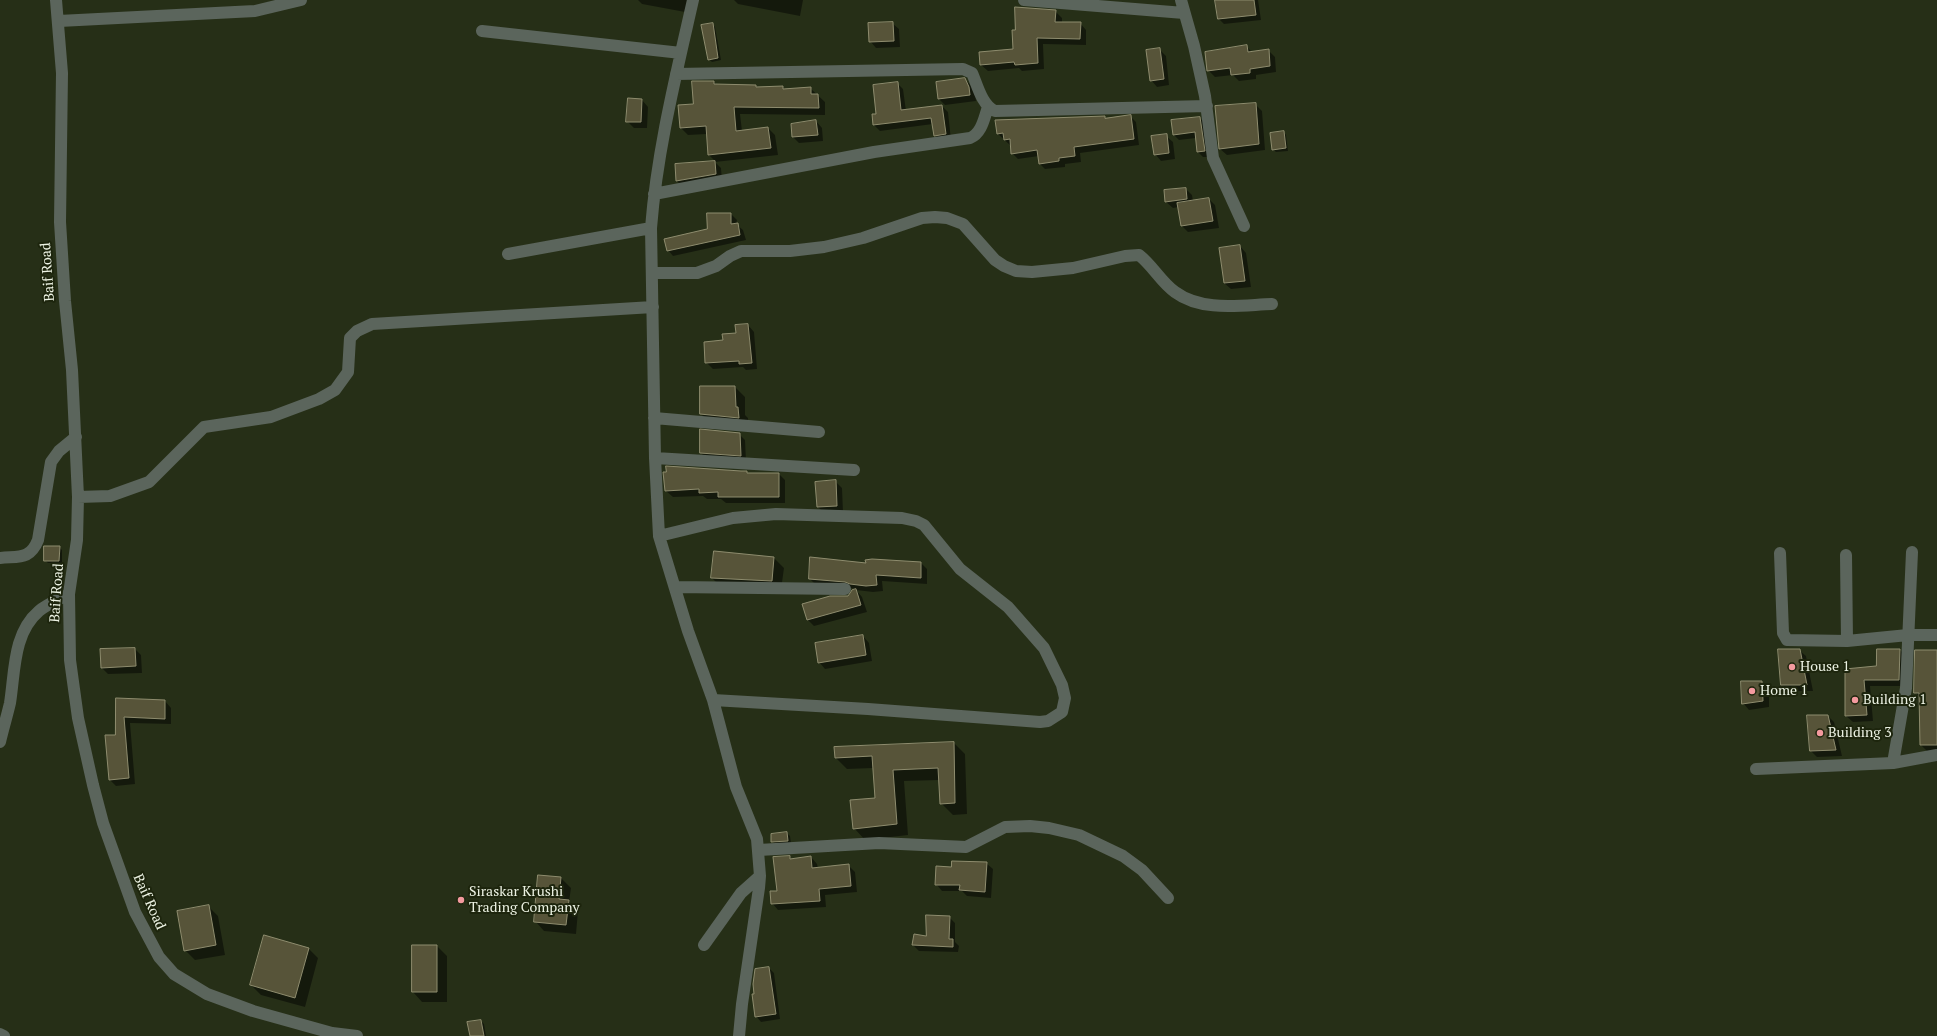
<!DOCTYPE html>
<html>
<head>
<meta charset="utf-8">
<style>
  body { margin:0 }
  canvas { display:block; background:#262f17 }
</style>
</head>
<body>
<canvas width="1937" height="1036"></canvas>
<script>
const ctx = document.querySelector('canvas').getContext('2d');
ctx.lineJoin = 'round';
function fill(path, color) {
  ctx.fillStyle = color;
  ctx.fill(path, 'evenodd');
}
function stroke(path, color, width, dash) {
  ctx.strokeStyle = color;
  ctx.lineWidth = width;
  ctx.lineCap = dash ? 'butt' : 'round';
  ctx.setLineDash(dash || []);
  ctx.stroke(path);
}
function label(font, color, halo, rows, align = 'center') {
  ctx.font = font + ' "PT Serif",serif';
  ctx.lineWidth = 4;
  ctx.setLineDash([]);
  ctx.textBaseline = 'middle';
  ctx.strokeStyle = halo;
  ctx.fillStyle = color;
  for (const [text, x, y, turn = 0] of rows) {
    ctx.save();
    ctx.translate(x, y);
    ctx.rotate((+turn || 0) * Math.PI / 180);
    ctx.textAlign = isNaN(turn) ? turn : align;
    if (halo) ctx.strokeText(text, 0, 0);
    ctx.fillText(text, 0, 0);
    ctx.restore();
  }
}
const shadow = new Path2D(`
  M638 0H688L685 12 642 4Z
  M734 0H803L800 16 738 4Z
  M1216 0H1258L1261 20 1224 24 1219 19Z
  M1055 11 1062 18V23H1080L1086 30V45L1043 44 1044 69 1022 71 1019 68 988 71 981 65 980 53 1014 50Z
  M892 23 899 29 900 47 876 48 870 41Z
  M712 24 715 27 721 60 712 62 709 59Z
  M1246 46 1252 52 1268 50 1275 57 1276 72 1256 75V79L1239 81 1233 75 1215 77 1208 70Z
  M1160 50 1166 56 1169 85 1157 87 1151 80Z
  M965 79 971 86 975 94 976 101 945 105 939 99Z
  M714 82 717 85 756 86 758 88 783 87 786 90 810 88 825 102V115L740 114 742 131 768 128 775 135 778 155 715 162 721 168 722 181 683 187 677 181 676 165 716 162 709 155 707 134 688 135 681 128 679 106 694 104Z
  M897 83 903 89 906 111 942 106 948 112 951 140 941 141 935 135 933 124 880 131 874 125 873 115 877 114Z
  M642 100 648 107 647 128H634L627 121Z
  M1255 104 1262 111 1265 150 1227 155 1220 149 1216 107Z
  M1130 116 1136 122 1139 145 1080 153 1081 162 1065 164V167L1045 169 1039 163V156L1018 159 1012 153 1011 146 998 134 1104 117 1106 119Z
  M1200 118 1205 124 1209 157H1203L1198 152 1196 138 1179 140 1174 135 1172 121Z
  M816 121 822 128 823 141 799 143 793 137Z
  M1284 132 1286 135 1288 151 1276 152 1273 149Z
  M1166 136 1173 142 1175 159 1161 161 1155 154Z
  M1186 189 1192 195 1193 201 1209 199 1215 205 1219 228 1188 232 1182 226 1179 207 1173 208 1166 202Z
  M731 214 737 220 736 224 743 230 746 240 673 256 668 250 708 230Z
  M1240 246 1246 253 1251 287 1231 289 1224 283Z
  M748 325 754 332 757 369 746 370 743 367 713 369 706 362 724 341Z
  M701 387H735L745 397V415L748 418V427L711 424 701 414Z
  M739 434 745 440 746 461 707 459 701 453Z
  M747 472 748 474H779L785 480V503H726L721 499H707L703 496 673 497 666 491Z
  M835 481 842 488 843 512 824 513 818 507Z
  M59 547 62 550V563H48L45 560Z
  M774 558 784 568 781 590 722 588 712 578Z
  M921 563 927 569V584L882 581 883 591 873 592 856 590 852 588 816 585 810 579 867 564Z
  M856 590 862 597 867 612 814 626 808 620 849 597Z
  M863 636 869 643 872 661 825 669 819 662Z
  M135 649 141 655 142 673 108 674 102 668Z
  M1799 650 1806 656 1813 691H1788L1782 685Z
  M1900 650 1906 656 1905 686H1870L1873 721 1853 722 1846 716V670L1877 667Z
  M1937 651V755H1931L1921 745 1920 697 1915 692Z
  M1742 682H1762L1769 688V707L1749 710 1743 703Z
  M117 699 165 701 171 708V724L130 723 135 784 116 786 110 780 116 735Z
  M1828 716 1834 722 1842 756 1817 757 1811 751Z
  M954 743 965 754 967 814 953 815 941 803 940 780 904 781 908 835 865 840 854 828 876 799 874 768 847 769 836 758Z
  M787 833 790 836 791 843 775 844 772 841Z
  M790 857 792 860 811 857 817 864 818 868 848 865 855 872 857 892 825 895 826 907 778 910 772 903 778 892Z
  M986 863 993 869 991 898 967 896 962 891H942L936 884 952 868Z
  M561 878 571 888 569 902 578 911 576 934 544 931 535 921Z
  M209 907 218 916 225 955 195 960 185 950Z
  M949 917 955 923V942L959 946 958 952 919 951 913 945 914 935 927 937Z
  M437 946 447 956V1002H422L413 992Z
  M308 948 318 958 305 1007 261 995 251 985Z
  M769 968 774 973 780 1019 761 1022 756 1016 755 995Z
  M481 1021 484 1024 486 1036H471Z`);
const building = new Path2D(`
  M1215 0H1254L1256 15 1218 19Z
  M1015 7 1056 10 1055 22H1081L1080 39 1037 38 1038 63 1015 65 1014 62 980 65 979 52 1013 49 1012 30H1015Z
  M893 22 894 41 869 42 868 23Z
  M713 23 718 58 708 60 701 25Z
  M1247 45 1248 52 1269 49 1270 66 1250 69V73L1231 75 1230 68 1207 71 1205 52Z
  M1160 48 1164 79 1150 81 1146 50Z
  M965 78 969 87 970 95 938 99 936 82Z
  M692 81H714V84L756 85V87L783 86V89L811 87V94H818L819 108 734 107 736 131 768 127 771 148 708 155 706 126 680 128 678 105 693 104Z
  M898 82 901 110 942 105 946 134 934 136 931 118 873 125 872 114H876L873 85Z
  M628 98 642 99 641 122H626Z
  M1256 103 1259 144 1219 149 1215 106Z
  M1131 115 1134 139 1074 147 1075 156 1059 158V161L1039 164 1037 150 1011 154 1010 139 1004 140 1003 133 997 134 995 120 1105 116V118Z
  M1200 117 1205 151 1197 152 1195 132 1173 135 1171 120Z
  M816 120 818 135 792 137 791 124Z
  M1284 131 1286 148 1272 150 1270 133Z
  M1167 134 1169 153 1154 155 1151 136Z
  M715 161 716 174 676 181 675 164Z
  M1186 188 1187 199 1165 202 1164 190Z
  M1209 198 1213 221 1181 226 1177 203Z
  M707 213H731V224L738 223 740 235 667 251 664 239 707 229Z
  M1240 245 1245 281 1224 283 1219 248Z
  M748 324 752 363 739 364V361L705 363 704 342 723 340 722 334 736 333 735 325Z
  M700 386H735L736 407H738L739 418 700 414Z
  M700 429 740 433 741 456 700 453Z
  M666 466 741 471H747V473H779V497H718V492L699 493V489L665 491 663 472H666Z
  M836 480 837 506 817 507 815 482Z
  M44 546H60L59 561H44Z
  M714 551 774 557 772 581 711 578Z
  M810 557 866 563 865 560 872 559 921 562V578L876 575 877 585 866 586 850 584 845 582 809 579Z
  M856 589 861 605 807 620 802 604 830 596H848L852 590Z
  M863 635 866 655 818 663 815 643Z
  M135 648 136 666 101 668 100 649Z
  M1778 649H1800L1807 685H1781Z
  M1877 649H1900L1899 680H1864L1867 715 1845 716V669L1876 666Z
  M1915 650H1937V745H1920L1919 693H1914Z
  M1741 681H1762L1763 701 1742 704Z
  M116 698 165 700V719L124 717 129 778 109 780 105 735H115Z
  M1807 715H1828L1836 750 1810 751Z
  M954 742 955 803 940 804 938 768 893 770 897 824 853 829 850 800 875 798 872 756 835 758 834 747Z
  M787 832 788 841 771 842V834Z
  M790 856V859L811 856 812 868 849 864 851 886 819 889 820 901 771 904 770 891H777L773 857Z
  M952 861 987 862 985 892 959 890 960 885H935L936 866 951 867Z
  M538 875 561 877 559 899 569 900 566 925 534 922Z
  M209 905 216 945 184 951 177 911Z
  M926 915 950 916 949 939H953V947L912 945 914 934 926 936Z
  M264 935 309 948 295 998 250 985Z
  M412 945H437V992H412Z
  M769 967 776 1014 755 1017 752 994H754L753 984 755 969Z
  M481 1020 484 1036H470L467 1022Z`);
const minor = new Path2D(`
  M56 0 62 73 60 222 65 301 72 370 78 497 77 540 69 594 70 660 78 718 93 785 103 823 135 912 159 957 174 974 207 994 253 1011 332 1033 357 1036
  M693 0C676 75 657 151 651 228L655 458 659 536 688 631 713 700 736 787 757 839 760 876 759 888 742 1004 739 1036
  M1024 0 1184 13
  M1181 0 1194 46 1205 96 1213 158 1244 226
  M59 21 255 11 301 0
  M482 31 681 53
  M676 74 963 69 972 73C977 84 982 106 995 111L1207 106
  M654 194 874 152 970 138C982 133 984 118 988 107
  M508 254 651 228
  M653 273H697L716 266 730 256 741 251H790L824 247 863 238 922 218 935 217 947 218 963 224 995 260 1004 266 1016 271 1032 272 1073 268 1125 256 1139 255C1153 266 1161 282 1175 292 1202 312 1241 305 1272 304
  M654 418 819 432
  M655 458 854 470
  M78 497 110 496 149 482 204 427 271 417 319 399 335 390 348 372 350 338 357 331 372 324 653 307
  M659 536 733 518 776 514 902 518 916 521 924 525 960 569 1008 607 1044 648 1062 685 1065 698 1062 712 1048 721 1040 722 868 709 713 700
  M1780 553 1783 633 1787 640 1847 641 1908 635H1937
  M1846 555 1847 641
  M0 558C19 556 30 560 38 540L51 462 59 451 76 437
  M675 587 845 589
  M0 742C3 729 7 716 10 703 15 671 13 633 39 611 47 604 60 599 69 594
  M1893 763 1906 688 1912 552
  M1756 769 1893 763 1937 755
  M759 850 879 843 966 847 1005 827 1030 826 1049 828 1079 835 1123 856 1142 870 1168 898
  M704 945 741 893 760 876
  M0 1034 4 1036`);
const markers = [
  [1792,667,4,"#f49a9f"],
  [1752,691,4,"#f49a9f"],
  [1855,700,4,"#f49a9f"],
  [1820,733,4,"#f49a9f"],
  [461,900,4,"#f49a9f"]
];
const streetNames = [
  ["Baif Road",48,272,-94],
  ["Baif Road",57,593,-86],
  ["Baif Road",149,902,66]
];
const poiNames = [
  ["House 1",1800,667],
  ["Home 1",1760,691],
  ["Building 1",1863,700],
  ["Building 3",1828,733],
  ["Siraskar Krushi",469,892],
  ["Trading Company",469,908]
];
fill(shadow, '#0007');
fill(building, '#575439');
stroke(building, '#8e8c6e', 1);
stroke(minor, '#5b655c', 12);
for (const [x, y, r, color] of markers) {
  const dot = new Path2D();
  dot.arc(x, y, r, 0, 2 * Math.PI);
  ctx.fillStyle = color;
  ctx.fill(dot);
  stroke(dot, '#1d250d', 1.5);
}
label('14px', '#ecf2e3', '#1d250d', streetNames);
label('14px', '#ecf2e3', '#1d250d', poiNames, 'left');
</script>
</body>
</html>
